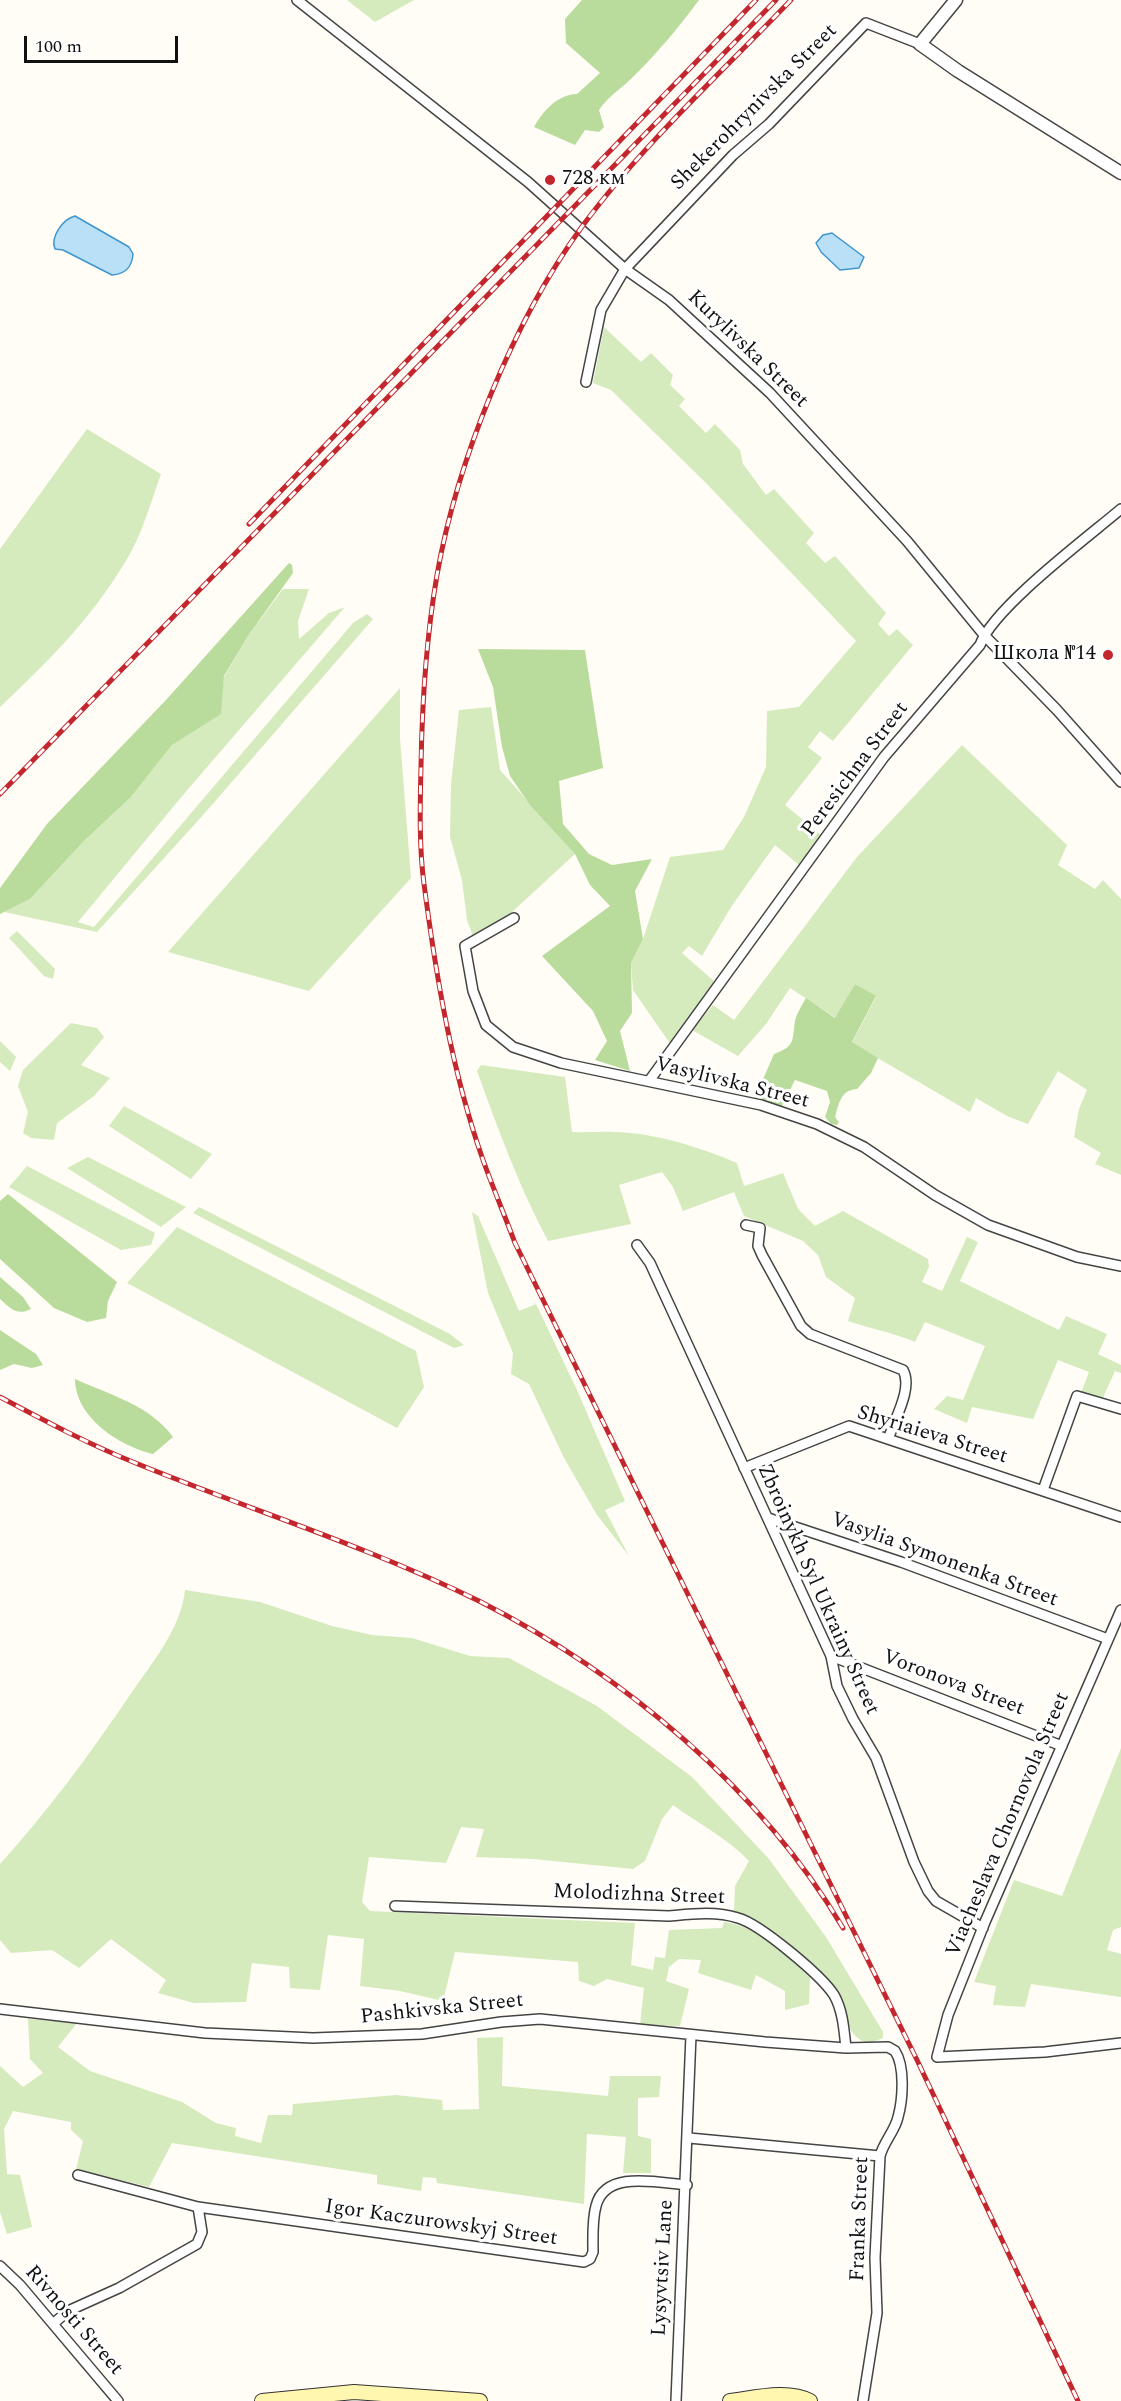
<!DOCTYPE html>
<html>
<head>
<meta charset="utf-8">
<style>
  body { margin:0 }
  #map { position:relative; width:1121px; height:2401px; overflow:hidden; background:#fffdf5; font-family:Spectral,serif }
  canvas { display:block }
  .scale { position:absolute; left:24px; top:36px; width:154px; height:27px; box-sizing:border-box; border:3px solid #111; border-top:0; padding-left:8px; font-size:18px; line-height:21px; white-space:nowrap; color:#111; -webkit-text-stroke:4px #fff; paint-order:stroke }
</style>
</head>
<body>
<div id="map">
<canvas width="1121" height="2401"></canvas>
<div class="scale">100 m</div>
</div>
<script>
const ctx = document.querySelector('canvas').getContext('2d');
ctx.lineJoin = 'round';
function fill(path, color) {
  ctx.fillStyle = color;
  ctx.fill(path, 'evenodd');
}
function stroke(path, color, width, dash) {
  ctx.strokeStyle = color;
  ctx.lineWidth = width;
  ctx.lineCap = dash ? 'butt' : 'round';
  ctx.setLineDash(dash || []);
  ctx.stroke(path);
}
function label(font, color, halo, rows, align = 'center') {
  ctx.font = font + ' Spectral,serif';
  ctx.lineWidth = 6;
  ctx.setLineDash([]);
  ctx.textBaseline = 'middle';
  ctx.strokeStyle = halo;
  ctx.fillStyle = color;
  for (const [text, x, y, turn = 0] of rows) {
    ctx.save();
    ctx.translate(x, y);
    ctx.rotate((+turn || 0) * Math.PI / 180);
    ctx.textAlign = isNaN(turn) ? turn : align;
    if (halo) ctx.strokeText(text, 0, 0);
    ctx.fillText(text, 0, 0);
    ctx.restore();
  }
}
const green = new Path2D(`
  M347 0H414L375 22Z
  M604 327 641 362 651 353 673 375 670 385 685 399 679 406 706 433 715 424 740 450 743 464 766 495 774 489 814 533 806 543 825 563 835 556 886 613 878 624 889 636 897 629 913 645 833 741 820 731 808 747 822 758 785 805 825 838 804 869 775 845 731 907 702 956 689 946 682 953 715 982 671 1045 633 990 631 963 643 939 670 857 723 850 744 817 766 767 767 711 799 707 856 641 706 483 611 390 593 383Z
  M87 429 161 474C152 499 144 527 132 550 98 612 50 660 0 707V549Z
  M283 589H309L298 621 299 639 329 613 345 607 183 795 78 922 94 927 353 623 367 614 373 619 204 814 97 932 4 912 30 899 84 841 131 797 172 745 220 714 224 677 248 636Z
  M400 688V738L411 878 309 991 168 952Z
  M491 707 500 770 575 854 511 913 473 936 467 920 462 880 450 837 451 785 459 710Z
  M962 745 1067 845 1058 865 1095 889 1103 880 1121 899V1175L1095 1164 1101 1153 1074 1137 1079 1109 1087 1090 1058 1071 1028 1124 1007 1116 976 1098 970 1112 852 1043 876 997 855 984 836 1018 790 988 766 1024 738 1056 692 1030 713 1005 734 1020 857 857Z
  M17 931 55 969 53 979 44 976 9 938Z
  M71 1023 97 1028 104 1037 81 1065 110 1078 94 1096 57 1123 54 1140 31 1138 23 1133 28 1112 18 1086 23 1070Z
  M0 1041 16 1057 10 1071 0 1062Z
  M481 1065 565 1077 572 1132C586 1133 600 1131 614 1132 656 1133 699 1147 737 1163L744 1186 783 1173 798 1209 815 1226 843 1211 928 1259 929 1267 922 1282 942 1291 967 1237 978 1242 960 1281 1059 1330 1066 1316 1107 1334 1098 1354 1121 1365V1373L1115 1371 1102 1400 1081 1393 1089 1372 1058 1360 1033 1419 972 1407 967 1423 934 1409 947 1396 963 1400 985 1346 925 1322 915 1342C892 1332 871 1329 848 1321L855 1298 826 1277 818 1255 803 1241 744 1216 734 1192 683 1211 673 1187 662 1172 619 1185 631 1224 548 1241C519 1187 498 1129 477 1071Z
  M124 1106 212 1154 191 1179 109 1126Z
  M88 1157 186 1207 161 1227 67 1168Z
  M27 1166 155 1233 151 1245 121 1250 9 1187Z
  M199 1207 450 1334 464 1345 454 1348 193 1213Z
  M472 1212 478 1216 519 1311 536 1304 577 1390 625 1501 605 1510 629 1556 597 1515 564 1458 529 1384 511 1374 513 1353 488 1293Z
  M177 1227 416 1351 424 1387 397 1428 127 1283Z
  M185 1590 260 1602 332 1626 372 1635 412 1638 470 1656 509 1658 597 1706 692 1777 769 1859 826 1937 883 2032V2038C874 2042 866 2045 858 2038 845 2029 848 2010 840 1997 818 1961 770 1930 734 1911L735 1886 749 1861C727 1838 699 1824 673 1805L662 1819 645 1861 633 1869 533 1859 476 1857 484 1829 461 1827 446 1863 369 1857 362 1902 370 1911 635 1923 631 1965 653 1970 655 1957 665 1958 669 1930 722 1928 724 1922C757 1925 787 1957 810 1977L809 2004 785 2010V1991L756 1975 751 1990 698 1973 701 1960 679 1959 669 1967 666 1981 689 1989 680 2026 640 2025 644 1988 607 1979 594 1986 579 1981 578 1962 455 1952 443 2001 400 1991 360 1986 364 1939 328 1935 320 1990 290 1988 289 1967 252 1963 246 2002 194 2003 158 1993 166 1980 111 1939 79 1968 52 1950 11 1953 0 1940V1864C48 1811 90 1754 130 1695 151 1664 181 1629 185 1590Z
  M1121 1748V1927L1113 1930 1107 1950 1121 1954V1997L1031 1984 1025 2007 993 2005 996 1986 974 1982 1014 1880 1062 1896Z
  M28 2019 77 2023 58 2047 90 2071 182 2102 216 2123 236 2128 235 2136 261 2143 268 2115H292L293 2104 396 2095 442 2100 443 2110 479 2109 477 2038 503 2037 502 2086 608 2096 610 2076H661L659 2097 638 2098V2136L651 2139V2173H623L626 2137 587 2134 584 2204 437 2183 436 2178 423 2177 421 2191 377 2184V2175L172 2143 149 2187 76 2169 83 2141 71 2130V2122L13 2111 4 2129 7 2174 20 2175 32 2227 7 2234 0 2212V2066L23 2087 43 2073 30 2059Z`);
const forest = new Path2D(`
  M582 0H699C679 27 659 51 635 75 623 88 609 95 599 110L604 127 599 132 585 130 575 145 534 127C543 111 558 94 577 94L600 73 566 43 565 19Z
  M289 563 292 565 293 573 248 636 224 676 221 714 172 745 131 797 84 841 30 899 0 914V888L47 824 166 700Z
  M478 649 585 650 603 768 559 781 563 824 589 854 612 865 652 859 635 891 643 939 631 963 632 1013 620 1031 630 1071 595 1060 607 1041 593 1011 542 956 610 906 590 885 575 854 530 805 510 776 502 747 493 687Z
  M855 984 876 996 852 1042 878 1058 871 1073 857 1089C841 1090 839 1103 835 1117L839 1122 837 1125 831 1124 825 1117 830 1102 827 1091 795 1080 782 1106 754 1100 774 1054C796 1046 792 1040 795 1021 797 1013 802 1005 806 998L835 1018Z
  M8 1194 117 1282 108 1301 106 1318 87 1322 54 1308 0 1259V1201Z
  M0 1277 23 1297 31 1309C17 1316 11 1309 0 1299Z
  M0 1330 36 1354 43 1365 32 1368 14 1364 0 1370Z
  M75 1379C110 1395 150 1405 173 1437L153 1454C119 1446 75 1417 75 1379Z`);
const water = new Path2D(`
  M75 216 129 247 133 254C132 267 126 274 112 275L63 250 55 249C50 237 63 219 75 216Z
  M832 233 864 257 859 268 840 270 821 252 816 243 823 235Z`);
const minor = new Path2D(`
  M297 0 528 182 625 269 669 300 770 393 907 541 984 635 1057 710 1121 782
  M586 382 601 310 625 269 733 155 769 124 866 23 920 44
  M514 918 465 946 473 991 486 1025 513 1047 561 1063 761 1105 817 1124 864 1147 935 1195 988 1225 1077 1257 1121 1266
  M649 1081 884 757 980 645C993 608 1088 537 1121 509
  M746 1225 760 1228 758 1246 762 1255 801 1326 810 1334 903 1370C913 1388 895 1418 889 1437
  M637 1245 650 1263 831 1656 837 1686 853 1719 876 1758 914 1862 928 1891 936 1901 983 1928
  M744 1468 849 1426 1121 1517
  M1043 1490 1077 1396 1121 1409
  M768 1518 901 1562 1108 1639
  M1121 1610 985 1922 948 2015 937 2057 1045 2052 1121 2043
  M831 1656 1062 1746
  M395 1906 669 1916C692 1914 715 1911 738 1918 760 1924 821 1975 834 1995 843 2011 844 2030 846 2048
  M0 2009 205 2033 313 2038 422 2034 501 2022 540 2019 765 2042 846 2048 888 2047 895 2051C905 2066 903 2099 898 2117 895 2131 884 2141 880 2156L875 2258 877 2313 863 2401
  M689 2138 880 2156
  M198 2207 584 2262 590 2259 593 2252C593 2237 592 2220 596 2206 605 2169 659 2183 687 2185
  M0 2266 20 2285 118 2401
  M54 2323 68 2311 119 2288 197 2244 202 2232 198 2207 78 2175
  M676 2401 691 2035`);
const tertiary = new Path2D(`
  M956 0 920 44 958 71 1121 173`);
const secondary = new Path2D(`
  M262 2401 354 2392 480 2401
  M730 2401C754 2398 788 2389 810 2401`);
const rail = new Path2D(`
  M791 0C720 74 642 145 581 228 513 322 457 461 437 575 426 639 422 703 421 767 420 806 419 846 424 884 436 976 452 1072 483 1160 493 1188 505 1216 515 1243L917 2060 1078 2401
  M249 524 756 0
  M0 794 776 0
  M0 1397C45 1421 90 1445 138 1464 251 1510 369 1547 479 1601 623 1674 760 1788 843 1928`);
const markers = [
  [550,180,6,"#c4262e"],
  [1108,655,6,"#c4262e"]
];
const streetNames = [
  ["Shekerohrynivska Street",755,108,-45],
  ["Kurylivska Street",747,350,44],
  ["Peresichna Street",856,770,-53],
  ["Vasylivska Street",732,1084,14],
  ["Shyriaieva Street",932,1436,17],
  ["Vasylia Symonenka Street",944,1561,20],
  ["Zbroinykh Syl Ukrainy Street",817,1590,66],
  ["Voronova Street",953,1684,21],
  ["Viacheslava Chornovola Street",1009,1825,-67],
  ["Molodizhna Street",639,1896,2],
  ["Pashkivska Street",442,2010,-6],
  ["Franka Street",861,2219,-88],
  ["Igor Kaczurowskyj Street",441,2224,8],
  ["Lysyvtsiv Lane",664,2268,-87],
  ["Rivnosti Street",73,2321,49]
];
const poiNames = [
  ["728 км",562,180],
  ["Школа №14",1096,655,"right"]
];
fill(green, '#d5ebbd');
fill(forest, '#b9dc9c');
fill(water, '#b9e0f7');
stroke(water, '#3f96cf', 1.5);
stroke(minor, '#444', 12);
stroke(tertiary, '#444', 15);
stroke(secondary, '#333', 16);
stroke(minor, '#fff', 9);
stroke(tertiary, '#fff', 12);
stroke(secondary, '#fff6b0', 14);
stroke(rail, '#c4262e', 5);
stroke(rail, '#fff', 3, [9]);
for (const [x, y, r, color] of markers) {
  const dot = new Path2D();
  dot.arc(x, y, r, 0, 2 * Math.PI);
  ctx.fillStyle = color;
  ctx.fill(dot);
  stroke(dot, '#fff', 2);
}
label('21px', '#111', '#fff', streetNames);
label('21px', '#111', '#fff', poiNames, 'left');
</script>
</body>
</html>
